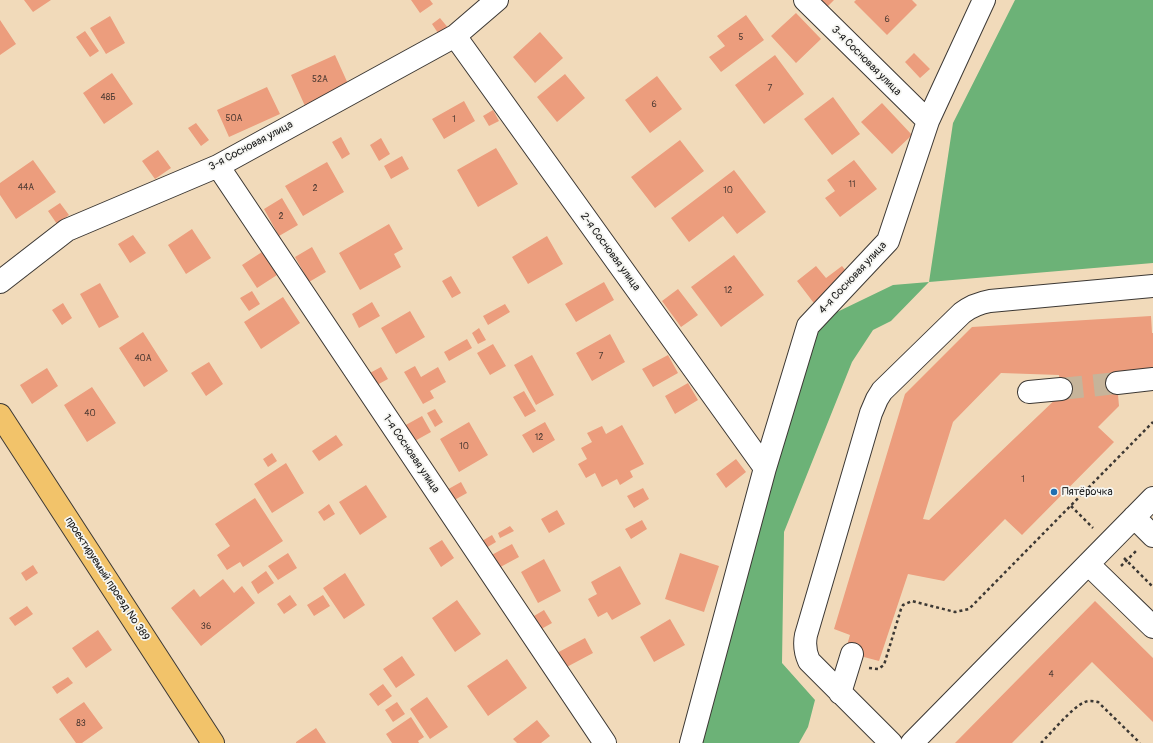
<!DOCTYPE html>
<html>
<head>
<meta charset="utf-8">
<style>
  body { margin:0 }
  canvas { display:block; background:#f1daba }
</style>
</head>
<body>
<canvas width="1153" height="743"></canvas>
<script>
const ctx = document.querySelector('canvas').getContext('2d');
ctx.lineJoin = 'round';
function fill(path, color) {
  ctx.fillStyle = color;
  ctx.fill(path, 'evenodd');
}
function stroke(path, color, width, dash) {
  ctx.strokeStyle = color;
  ctx.lineWidth = width;
  ctx.lineCap = dash ? 'butt' : 'round';
  ctx.setLineDash(dash || []);
  ctx.stroke(path);
}
function label(font, color, halo, rows, align = 'center') {
  ctx.font = font + ' Pangolin,sans-serif';
  ctx.lineWidth = 3.5;
  ctx.setLineDash([]);
  ctx.textBaseline = 'middle';
  ctx.strokeStyle = halo;
  ctx.fillStyle = color;
  for (const [text, x, y, turn = 0] of rows) {
    ctx.save();
    ctx.translate(x, y);
    ctx.rotate((+turn || 0) * Math.PI / 180);
    ctx.textAlign = isNaN(turn) ? turn : align;
    if (halo) ctx.strokeText(text, 0, 0);
    ctx.fillText(text, 0, 0);
    ctx.restore();
  }
}
const forest = new Path2D(`
  M1015 0H1153V263L929 282 891 321 873 330 852 362 784 532 782 663 815 700 808 727 799 743H695L808 326 893 285 929 282 953 123Z`);
const building = new Path2D(`
  M24 0H51L33 12Z
  M411 0H430L433 4 420 13Z
  M817 0H834L825 9Z
  M856 0H912L917 5 887 35 854 2Z
  M796 13 821 39 796 63 771 36Z
  M746 15 764 40 721 72 709 57 725 46 717 36Z
  M110 16 125 43 106 54 90 28Z
  M440 18 449 29 440 36 432 24Z
  M0 20 16 44 0 55Z
  M85 31 99 51 90 57 76 37Z
  M540 32 563 58 535 83 513 57Z
  M914 53 930 69 920 78 905 62Z
  M335 55 349 86 305 106 291 75Z
  M775 55 804 94 764 124 735 85Z
  M112 73 133 104 104 124 83 93Z
  M565 74 585 98 557 122 537 97Z
  M657 76 682 109 650 133 625 100Z
  M267 87 280 114 229 137 217 110Z
  M833 97 860 134 832 155 804 119Z
  M464 101 475 121 444 139 432 119Z
  M882 103 912 135 892 154 861 122Z
  M493 110 499 121 489 126 483 116Z
  M196 123 209 140 201 146 188 128Z
  M341 137 350 154 342 159 332 142Z
  M381 138 390 154 379 161 370 145Z
  M680 140 704 171 655 208 631 177Z
  M496 148 518 184 478 207 457 170Z
  M158 150 171 168 155 179 142 161Z
  M402 156 409 169 391 179 384 166Z
  M33 160 56 192 16 219 0 195V183Z
  M854 160 877 189 840 217 825 198 835 191 827 180Z
  M327 162 344 192 303 216 285 186Z
  M734 170 766 212 737 234 723 216 689 242 671 218Z
  M282 198 298 225 279 236 264 209Z
  M60 203 69 215 57 224 48 211Z
  M389 224 403 249 394 254 401 267 360 290 339 253Z
  M192 229 211 258 186 274 168 245Z
  M133 235 146 253 130 263 118 244Z
  M547 236 563 264 528 284 512 257Z
  M312 247 326 272 309 282 295 257Z
  M262 252 277 275 257 288 242 265Z
  M734 255 764 295 721 327 691 287Z
  M816 266 826 278 842 266 854 281 823 315 797 281Z
  M451 276 461 293 452 298 442 281Z
  M604 282 614 300 576 322 565 304Z
  M100 283 119 317 99 328 80 294Z
  M678 289 698 315 681 327 662 301Z
  M252 291 260 304 249 311 240 298Z
  M283 297 300 323 261 349 244 322Z
  M372 302 380 316 359 328 352 314Z
  M63 303 72 318 62 325 52 310Z
  M505 304 510 312 488 325 483 316Z
  M410 311 425 337 396 354 381 328Z
  M1151 316 1152 333H1153V370L1116 372 1119 406 1098 427 1114 442 1022 535 1005 519 944 581 908 574 879 661 845 652 850 635 834 629 905 394 972 327ZM1001 373 1059 375 1061 394 929 520 923 519 953 422Z
  M479 328 486 340 478 344 472 333Z
  M143 332 168 371 144 387 119 348Z
  M610 334 625 362 592 381 576 353Z
  M467 339 472 348 449 361 444 352Z
  M493 344 506 366 490 375 477 353Z
  M532 355 554 395 536 405 514 365Z
  M668 355 678 373 653 387 642 369Z
  M209 362 223 384 206 396 191 373Z
  M415 366 421 377 438 367 446 382 430 391 434 398 423 404 404 372Z
  M381 367 388 379 375 386 368 374Z
  M47 368 58 386 32 404 20 385Z
  M688 383 698 400 675 414 665 396Z
  M92 387 116 423 87 442 64 405Z
  M524 391 536 411 525 417 513 397Z
  M435 409 443 422 435 427 427 413Z
  M422 416 431 432 413 442 404 426Z
  M469 422 488 455 459 472 440 439Z
  M545 422 555 440 533 453 522 435Z
  M622 425 644 464 630 471 633 477 620 485 617 479 602 487 595 473 586 478 578 464 587 459 581 448 592 442 587 433 602 426 606 434Z
  M336 435 343 445 319 461 312 451Z
  M272 453 277 461 268 467 263 459Z
  M736 459 746 472 726 488 716 474Z
  M286 463 304 493 272 513 254 484Z
  M461 482 467 493 449 503 443 492Z
  M366 485 387 517 360 535 339 502Z
  M643 488 649 499 634 508 627 496Z
  M255 498 283 541 243 567 240 562 227 570 217 555 230 546 215 524Z
  M329 504 335 514 324 521 318 512Z
  M557 510 565 524 549 533 541 519Z
  M642 520 647 529 631 539 625 529Z
  M510 526 514 531 500 538 498 533Z
  M492 535 496 542 486 548 482 541Z
  M442 540 454 558 441 567 429 548Z
  M512 544 519 557 493 571 486 558Z
  M288 553 297 568 278 580 268 566Z
  M680 553 719 566 704 612 665 599Z
  M544 559 561 591 538 603 521 572Z
  M33 565 38 573 26 581 21 573Z
  M620 566 641 604 612 620 607 612 598 617 588 599 597 594 591 582Z
  M266 571 274 583 258 594 251 582Z
  M345 573 365 605 344 619 323 588Z
  M223 579 234 593 242 586 255 603 201 646 171 608 194 589 200 597Z
  M290 595 297 605 284 614 277 604Z
  M323 595 330 606 314 616 307 605Z
  M457 600 481 634 455 652 432 618Z
  M1095 601 1153 658V722L1092 662 1012 743H955Z
  M27 606 33 614 15 626 9 618Z
  M544 610 552 623 536 632 529 619Z
  M670 619 685 645 654 662 640 637Z
  M98 630 112 650 86 668 72 648Z
  M585 638 593 653 563 669 555 654Z
  M402 656 415 675 396 688 383 669Z
  M507 659 527 688 488 716 467 686Z
  M68 677 73 683 57 694 52 687Z
  M383 684 392 696 378 706 369 694Z
  M427 697 448 727 430 739 410 709Z
  M84 702 103 728 82 743H76L59 719Z
  M397 702 405 714 393 722 385 710Z
  M411 717 424 737 418 741 419 743H392L386 734Z
  M537 720 550 736 541 743H517L513 739Z
  M316 728 326 743H296V742Z`);
const minorTunnel = new Path2D(`
  M1061 389 1117 383`);
const path = new Path2D(`
  M1071 506 1093 528
  M1124 558 1153 587
  M1121 566 1137 550
  M869 668 878 669 884 665 901 609 903 605 912 601 955 612 969 609 1153 422
  M1041 743C1050 734 1073 707 1083 703 1088 700 1093 701 1098 702L1140 743`);
const minor = new Path2D(`
  M805 0 928 121
  M455 36 765 468
  M218 166 605 743
  M0 282 67 230 218 166 455 36 497 0
  M1117 383 1153 379
  M1029 392 1061 389
  M1134 517 1153 536
  M1088 564 1153 627
  M840 693 852 654
  M691 743 765 468 808 326 888 241 928 121 984 0
  M891 743 809 661C805 652 804 645 806 635L871 413 877 399 882 391 962 313C971 306 979 303 990 301L1153 286
  M912 743 1153 498`);
const major = new Path2D(`
  M0 415 213 743`);
const markers = [
  [1054,492,4,"#1f6fb2"]
];
const numberNames = [
  ["6",887,20],
  ["5",741,38],
  ["52А",320,80],
  ["7",770,89],
  ["48Б",108,98],
  ["6",654,105],
  ["50А",234,119],
  ["1",454,120],
  ["11",852,185],
  ["44А",26,188],
  ["2",315,189],
  ["10",728,191],
  ["2",281,217],
  ["12",728,291],
  ["7",601,357],
  ["40А",143,359],
  ["40",90,414],
  ["12",539,438],
  ["10",464,447],
  ["1",1023,480],
  ["36",206,627],
  ["4",1051,675],
  ["83",81,724]
];
const streetNames = [
  ["3-я Сосновая улица",866,61,45],
  ["3-я Сосновая улица",251,146,-28],
  ["2-я Сосновая улица",610,252,54],
  ["4-я Сосновая улица",853,278,-47],
  ["1-я Сосновая улица",411,454,56],
  ["проектируемый проезд № 389",107,579,57]
];
const poiNames = [
  ["Пятёрочка",1062,492]
];
fill(forest, '#6cb277');
fill(building, '#ec9d7d');
stroke(minorTunnel, '#c6b49a', 22, [22, 11]);
stroke(minor, '#3c3834', 24);
stroke(major, '#3c3834', 24);
stroke(path, '#3c3834', 2.5, [3, 3]);
stroke(minor, '#fff', 22);
stroke(major, '#f2c36a', 22);
for (const [x, y, r, color] of markers) {
  const dot = new Path2D();
  dot.arc(x, y, r, 0, 2 * Math.PI);
  ctx.fillStyle = color;
  ctx.fill(dot);
  stroke(dot, '#f6f6f2', 1.5);
}
label('9px', '#503c34', null, numberNames);
label('11px', '#1c1c1c', '#f6f6f2', streetNames);
label('11px', '#1c1c1c', '#f6f6f2', poiNames, 'left');
</script>
</body>
</html>
